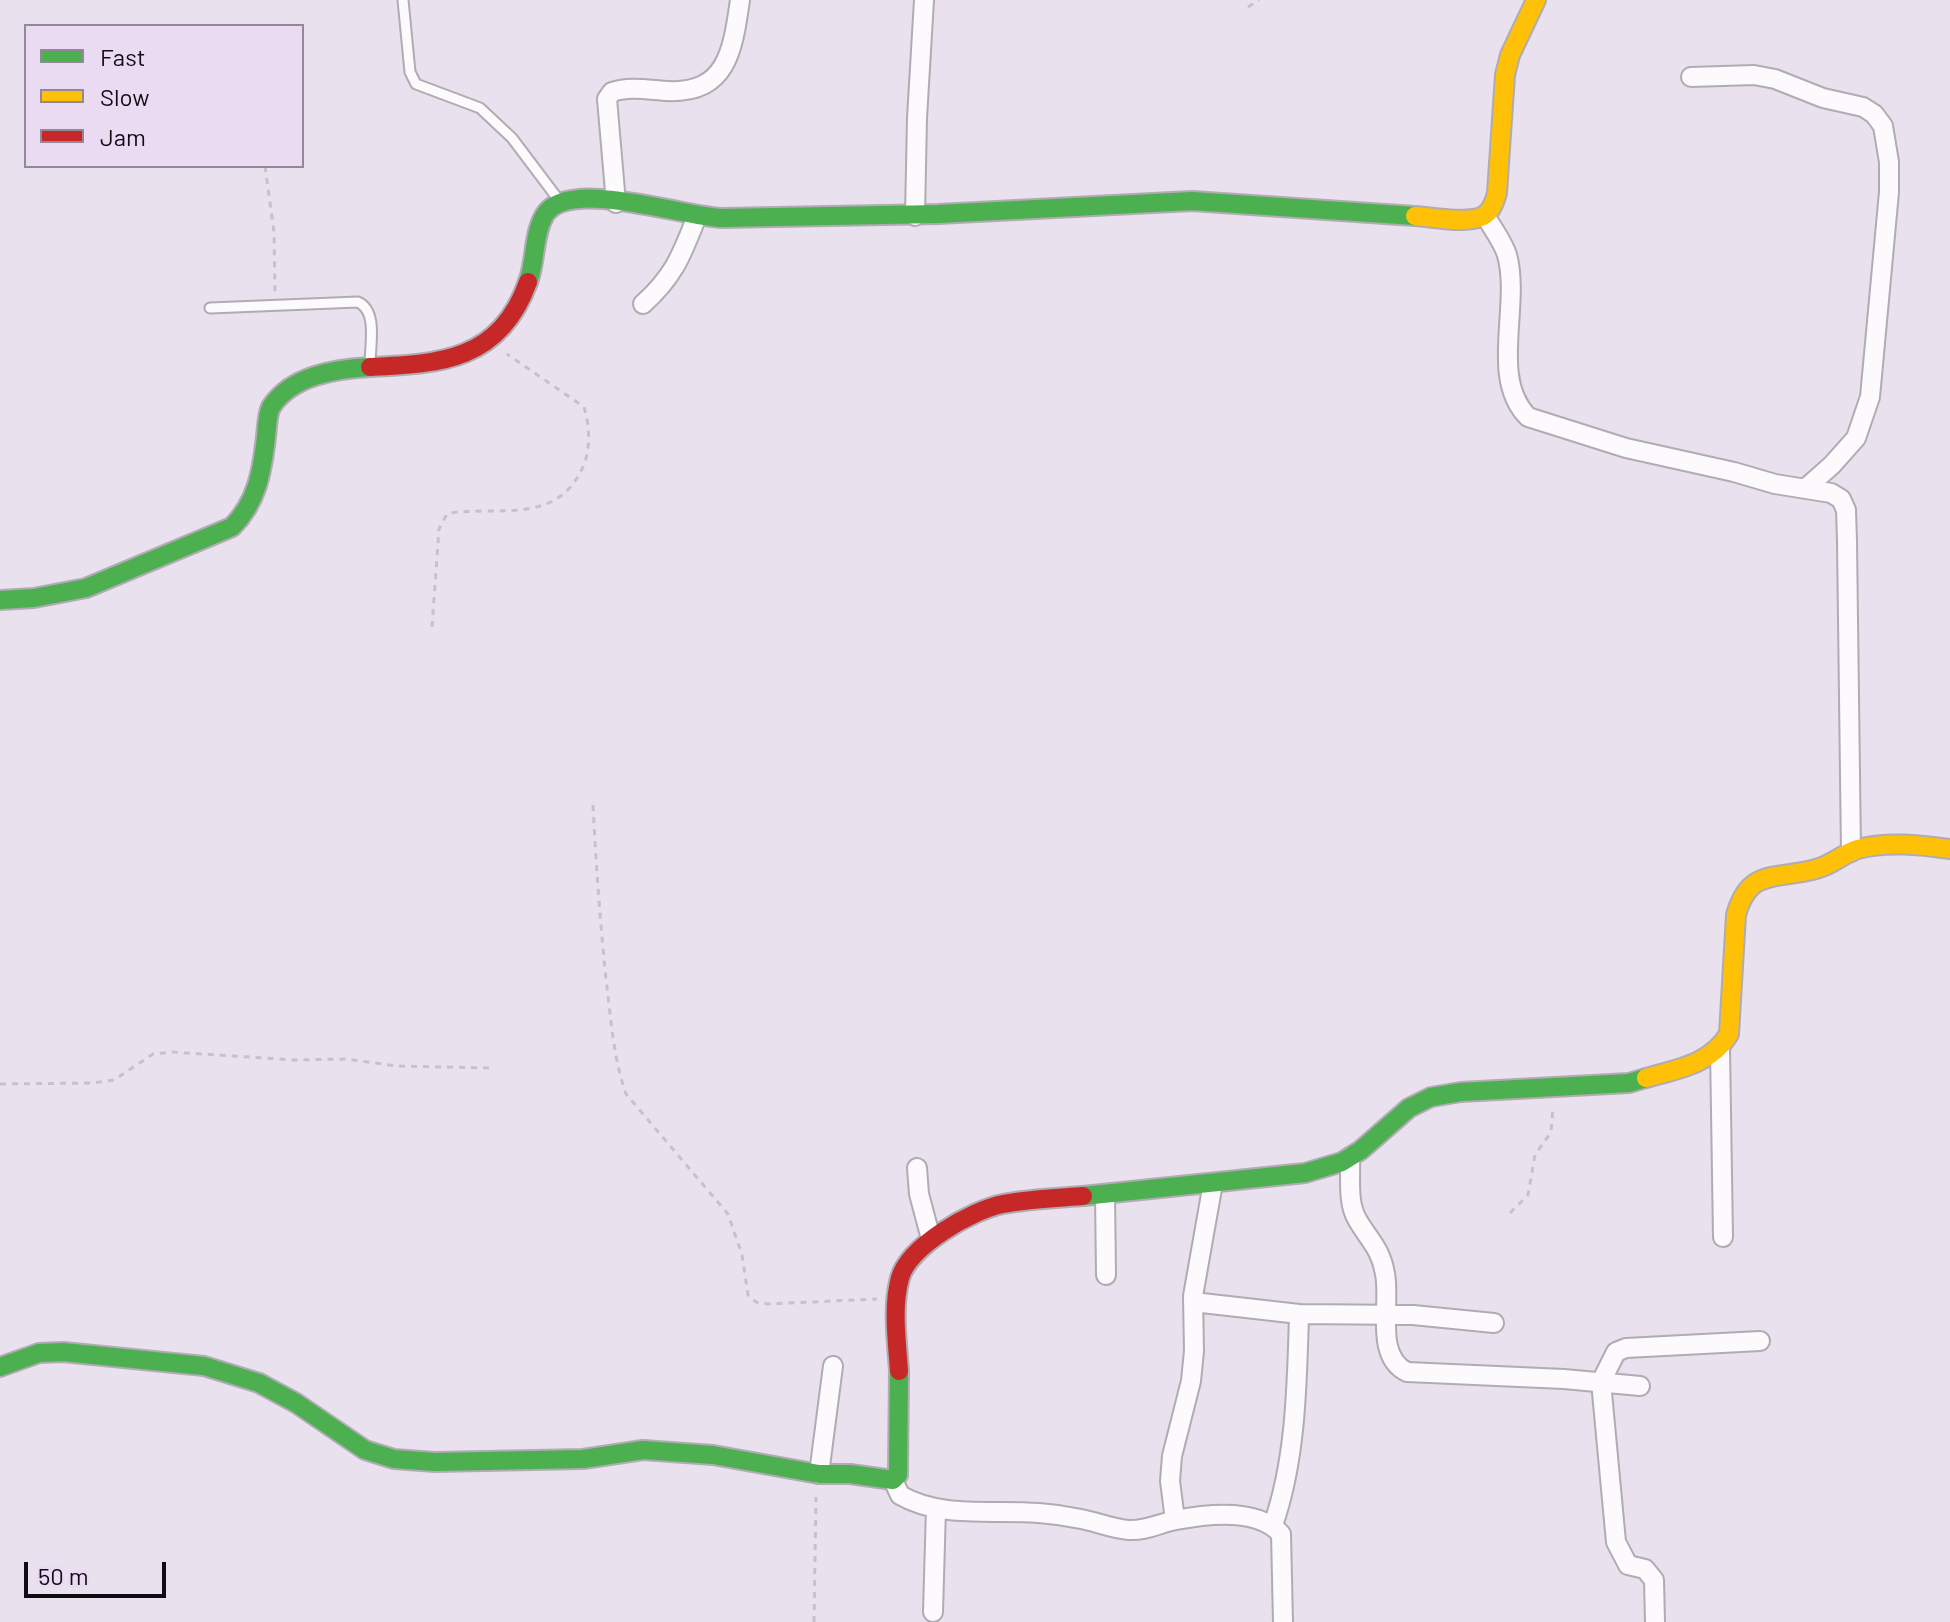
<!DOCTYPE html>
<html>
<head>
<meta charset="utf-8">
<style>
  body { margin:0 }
  #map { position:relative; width:1950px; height:1622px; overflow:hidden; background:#e9e1ed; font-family:Barlow,sans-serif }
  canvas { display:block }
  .legend { position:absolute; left:24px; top:24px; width:280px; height:144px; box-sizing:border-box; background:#eadbf3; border:2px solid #93889a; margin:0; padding:10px 14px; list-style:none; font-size:24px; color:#110c14 }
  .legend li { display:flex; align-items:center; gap:16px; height:40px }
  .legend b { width:40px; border:2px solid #93889a }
  .scale { position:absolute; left:24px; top:1562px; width:142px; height:36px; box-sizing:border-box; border:4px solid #110c14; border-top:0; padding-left:10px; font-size:24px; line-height:28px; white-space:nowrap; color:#110c14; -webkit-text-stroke:6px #eadbf3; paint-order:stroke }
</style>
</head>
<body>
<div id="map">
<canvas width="1950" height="1622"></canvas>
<ul class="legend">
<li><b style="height:10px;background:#4caf50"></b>Fast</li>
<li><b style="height:10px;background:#ffc107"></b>Slow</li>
<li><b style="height:10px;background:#c62828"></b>Jam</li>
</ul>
<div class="scale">50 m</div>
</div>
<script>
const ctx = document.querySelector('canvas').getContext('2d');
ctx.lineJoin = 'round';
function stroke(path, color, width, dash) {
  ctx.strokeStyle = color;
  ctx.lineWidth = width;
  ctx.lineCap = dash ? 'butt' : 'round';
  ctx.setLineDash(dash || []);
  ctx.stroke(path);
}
const path = new Path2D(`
  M1248 7 1259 0
  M265 166 274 232 275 292
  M432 627 439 529 447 514C457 511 468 512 479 511 522 511 561 513 582 469 591 451 590 427 584 407L507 354
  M593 805C596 864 600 921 606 979 611 1018 613 1057 626 1094L728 1214 742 1255 748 1295 756 1302 767 1304 877 1299
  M0 1084 92 1083 114 1080 153 1054 172 1052 295 1060 346 1059 397 1066 491 1068
  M1510 1213 1528 1195 1535 1155 1551 1132 1553 1108
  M814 1622 816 1497`);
const lane = new Path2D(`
  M403 0 410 72 416 84 480 108 512 138 558 199
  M210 308 358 302C378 311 370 345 370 364`);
const street = new Path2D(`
  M1691 77 1754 75 1775 79 1823 98 1863 107 1874 114 1883 126 1889 162V192L1870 397 1856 438 1832 465 1806 488
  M616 203 607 99 612 92C630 86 649 90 668 91 728 94 733 48 740 0
  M915 216 917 118 924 0
  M1486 217C1493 229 1503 242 1507 255 1521 306 1489 378 1528 417L1626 448 1734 472 1775 484 1831 493 1841 499 1846 510 1847 541 1851 852
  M643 304C675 275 682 254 697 216
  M1720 1049 1723 1237
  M1350 1157C1351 1176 1347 1202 1357 1219 1368 1239 1381 1248 1385 1274 1391 1304 1374 1356 1407 1372L1564 1379 1640 1386
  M917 1168 919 1194 931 1239
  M1105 1194 1106 1275
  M1193 1302 1299 1314 1413 1315 1494 1323
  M819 1474 833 1366
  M893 1480 900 1495C941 1519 994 1509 1039 1513 1053 1514 1067 1516 1081 1519 1097 1522 1113 1529 1129 1530 1146 1531 1160 1523 1176 1520 1207 1514 1258 1508 1281 1534L1283 1622
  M1175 1520 1170 1481 1172 1456 1191 1381 1194 1351 1193 1296 1213 1183
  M1273 1525C1296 1460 1297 1384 1299 1314
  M933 1612 936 1508
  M1655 1622 1654 1580 1645 1569 1628 1565 1616 1542 1601 1382 1616 1352 1626 1348 1760 1341`);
const fast = new Path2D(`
  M528 282C536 261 533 236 544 216 566 176 683 217 722 218L938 214 1192 201 1415 216
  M0 600 34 598 86 588 232 527C257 502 262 472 266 437 267 428 267 415 271 407 292 375 336 369 370 367
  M1083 1196 1305 1173 1342 1162 1361 1150 1409 1108 1431 1097 1461 1092 1629 1083 1646 1078
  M0 1367 39 1353 63 1352 204 1366 259 1383 296 1403 365 1450 394 1459 435 1462 583 1459 643 1450 713 1455 819 1474H850L893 1480 898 1475 899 1371`);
const slow = new Path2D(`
  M1415 216C1432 217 1471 225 1485 215 1492 210 1495 201 1497 193L1505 75 1510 55 1536 0
  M1646 1078C1678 1069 1711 1064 1729 1034L1736 915C1750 865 1780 881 1819 868 1833 864 1844 853 1858 849 1887 841 1921 845 1950 849`);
const jam = new Path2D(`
  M370 367C442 364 500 360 528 282
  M899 1371C897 1341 892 1307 900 1278 909 1246 972 1210 1003 1204 1029 1199 1057 1198 1083 1196`);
stroke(lane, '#b1abb4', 13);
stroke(street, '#b1abb4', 22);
stroke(fast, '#b1abb4', 22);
stroke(slow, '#b1abb4', 22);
stroke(jam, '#b1abb4', 22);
stroke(path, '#c5c3c7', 3, [6, 6]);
stroke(lane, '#fcfafc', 9);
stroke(street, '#fcfafc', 18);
stroke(fast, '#4caf50', 18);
stroke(slow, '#ffc107', 18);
stroke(jam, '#c62828', 18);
</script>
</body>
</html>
